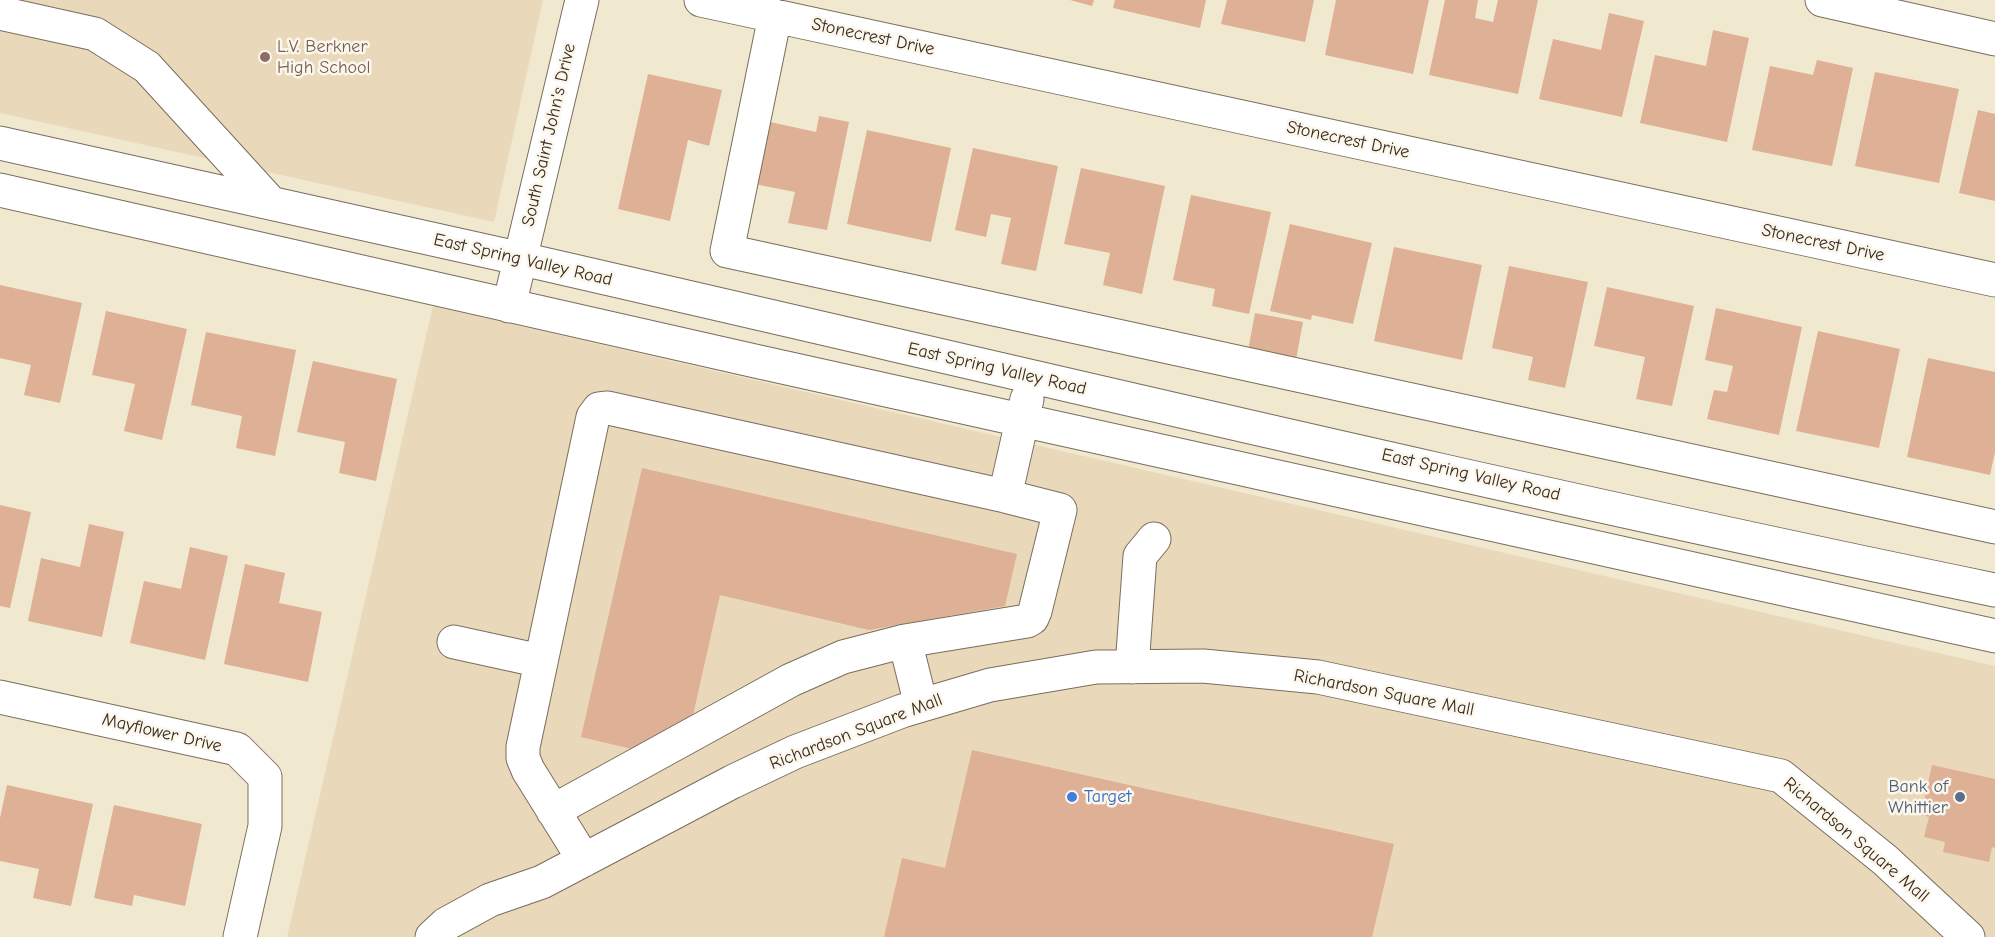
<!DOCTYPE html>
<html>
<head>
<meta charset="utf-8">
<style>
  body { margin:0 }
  canvas { display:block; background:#f0e9cf }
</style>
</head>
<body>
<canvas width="1995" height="937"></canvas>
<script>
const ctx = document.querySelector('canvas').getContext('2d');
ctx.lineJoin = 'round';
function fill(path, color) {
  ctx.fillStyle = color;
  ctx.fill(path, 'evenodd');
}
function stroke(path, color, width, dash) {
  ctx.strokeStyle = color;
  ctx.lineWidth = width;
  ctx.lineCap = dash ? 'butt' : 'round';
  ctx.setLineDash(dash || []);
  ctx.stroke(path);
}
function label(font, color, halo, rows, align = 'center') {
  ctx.font = font + ' "Comic Neue",sans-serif';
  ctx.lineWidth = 5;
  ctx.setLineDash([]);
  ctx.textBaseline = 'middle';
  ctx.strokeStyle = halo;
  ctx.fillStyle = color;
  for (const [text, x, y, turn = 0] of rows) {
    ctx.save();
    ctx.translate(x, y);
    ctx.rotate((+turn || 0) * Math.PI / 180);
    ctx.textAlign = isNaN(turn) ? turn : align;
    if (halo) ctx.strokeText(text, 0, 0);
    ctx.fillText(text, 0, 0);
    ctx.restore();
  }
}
const built = new Path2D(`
  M0 0H543L494 222 0 113Z
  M433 306 1995 666V937H287Z`);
const building = new Path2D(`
  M1070 0H1094L1092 6Z
  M1115 0H1206L1200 28 1113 8Z
  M1227 0H1314L1305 42 1221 24Z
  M1336 0H1429L1413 74 1325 55Z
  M1445 0H1478L1475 18 1493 22 1498 0H1538L1518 94 1429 75Z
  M1609 13 1644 21 1622 117 1539 99 1553 39 1601 50Z
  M1713 30 1749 38 1727 142 1640 123 1655 55 1706 66Z
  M1817 60 1853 68 1832 166 1752 150 1770 66 1813 75Z
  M1875 72 1959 89 1939 183 1855 166Z
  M648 74 722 90 709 146 688 140 670 221 618 209Z
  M1978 110 1995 114V201L1959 193Z
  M819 116 849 122 827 230 788 223 795 192 749 183 761 120 816 132Z
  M867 130 951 148 931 242 847 224Z
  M973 148 1058 166 1036 271 1001 264 1011 218 991 214 986 237 955 230Z
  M1081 168 1165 186 1142 294 1103 285 1110 253 1064 244Z
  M1191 195 1271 212 1249 314 1212 306 1215 289 1173 280Z
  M1290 224 1372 243 1353 324 1312 315 1311 320 1270 311Z
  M1394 247 1482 265 1462 360 1374 341Z
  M1509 266 1588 282 1565 388 1528 380 1533 357 1492 348Z
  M0 285 82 303 60 403 24 395 31 365 0 358Z
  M1607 287 1694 306 1672 406 1636 399 1645 357 1594 346Z
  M1716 308 1802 327 1779 435 1707 419 1714 390 1727 392 1733 366 1705 360Z
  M106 311 187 329 162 440 124 431 135 384 92 375Z
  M1255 313 1303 322 1295 365 1247 356Z
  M1818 331 1900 349 1879 448 1796 431Z
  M206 332 296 350 275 456 236 448 242 416 191 405Z
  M1928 358 1995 372V452L1990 475 1907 457Z
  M313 361 397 379 376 481 339 473 345 442 297 432Z
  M642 468 1017 554 1005 606 869 630 720 595 693 715 632 749 581 737Z
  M0 505 31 512 10 608 0 606Z
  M89 524 124 532 102 637 28 621 41 558 80 567Z
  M190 547 228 556 205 660 130 643 144 581 181 589Z
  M245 564 285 573 279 603 322 612 308 682 224 664Z
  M972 750 1394 844 1372 937H884L902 858 945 868Z
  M1932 765 1995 779V848L1992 847 1989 862 1943 852 1945 842 1924 837 1929 817 1921 815Z
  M7 785 93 804 71 906 33 898 39 869 0 861V818Z
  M114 805 202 824 185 906 134 895 132 906 94 898Z`);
const minor = new Path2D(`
  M701 0 1995 280
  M1822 0 1995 39
  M0 13 95 34 147 67 271 203
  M775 16 727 251 1995 527
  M0 143C174 181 348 219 522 259 1012 371 1502 489 1995 590
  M0 190 755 361 1995 636
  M509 306 582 0
  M1005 496 1027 399
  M905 641 921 705
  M454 642 541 661
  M1132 667 1140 556 1154 539
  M0 697 237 749 265 777V826L240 937
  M553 811 791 680 843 657 905 641 1027 621 1032 618 1035 611 1060 510 1005 496 608 408 599 409 593 417 523 747V758L528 770 584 860
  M432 937 446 924 490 900 542 882 732 782 795 752 902 711 990 685 1096 667 1203 666 1318 677 1781 776 1885 860 1968 937`);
const markers = [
  [265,57,6,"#8d6e63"],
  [1072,797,6,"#3f7fe0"],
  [1960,797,6,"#5c6f8a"]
];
const streetNames = [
  ["Stonecrest Drive",873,37,12],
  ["South Saint John's Drive",549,135,-77],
  ["Stonecrest Drive",1348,140,12],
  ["Stonecrest Drive",1823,243,12],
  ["East Spring Valley Road",523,260,13],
  ["East Spring Valley Road",997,369,13],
  ["East Spring Valley Road",1471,475,13],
  ["Richardson Square Mall",1384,693,11],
  ["Richardson Square Mall",856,732,-21],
  ["Mayflower Drive",162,733,13],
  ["Richardson Square Mall",1856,840,40]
];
const educationNames = [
  ["L.V. Berkner",277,47],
  ["High School",277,68]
];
const serviceNames = [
  ["Bank of",1948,787],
  ["Whittier",1948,808]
];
const shopNames = [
  ["Target",1084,797]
];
fill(built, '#e9d9ba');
fill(building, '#deb096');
stroke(minor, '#7a6d5c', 35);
stroke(minor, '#fff', 33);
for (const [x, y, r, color] of markers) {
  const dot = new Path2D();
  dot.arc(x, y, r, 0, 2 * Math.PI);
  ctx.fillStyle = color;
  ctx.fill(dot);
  stroke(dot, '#fbf7ec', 2);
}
label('18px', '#3b2a1e', '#fbf7ec', streetNames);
label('18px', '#785e54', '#fbf7ec', educationNames, 'left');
label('18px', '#4e5e75', '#fbf7ec', serviceNames, 'right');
label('18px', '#366cbe', '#fbf7ec', shopNames, 'left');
</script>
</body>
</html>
